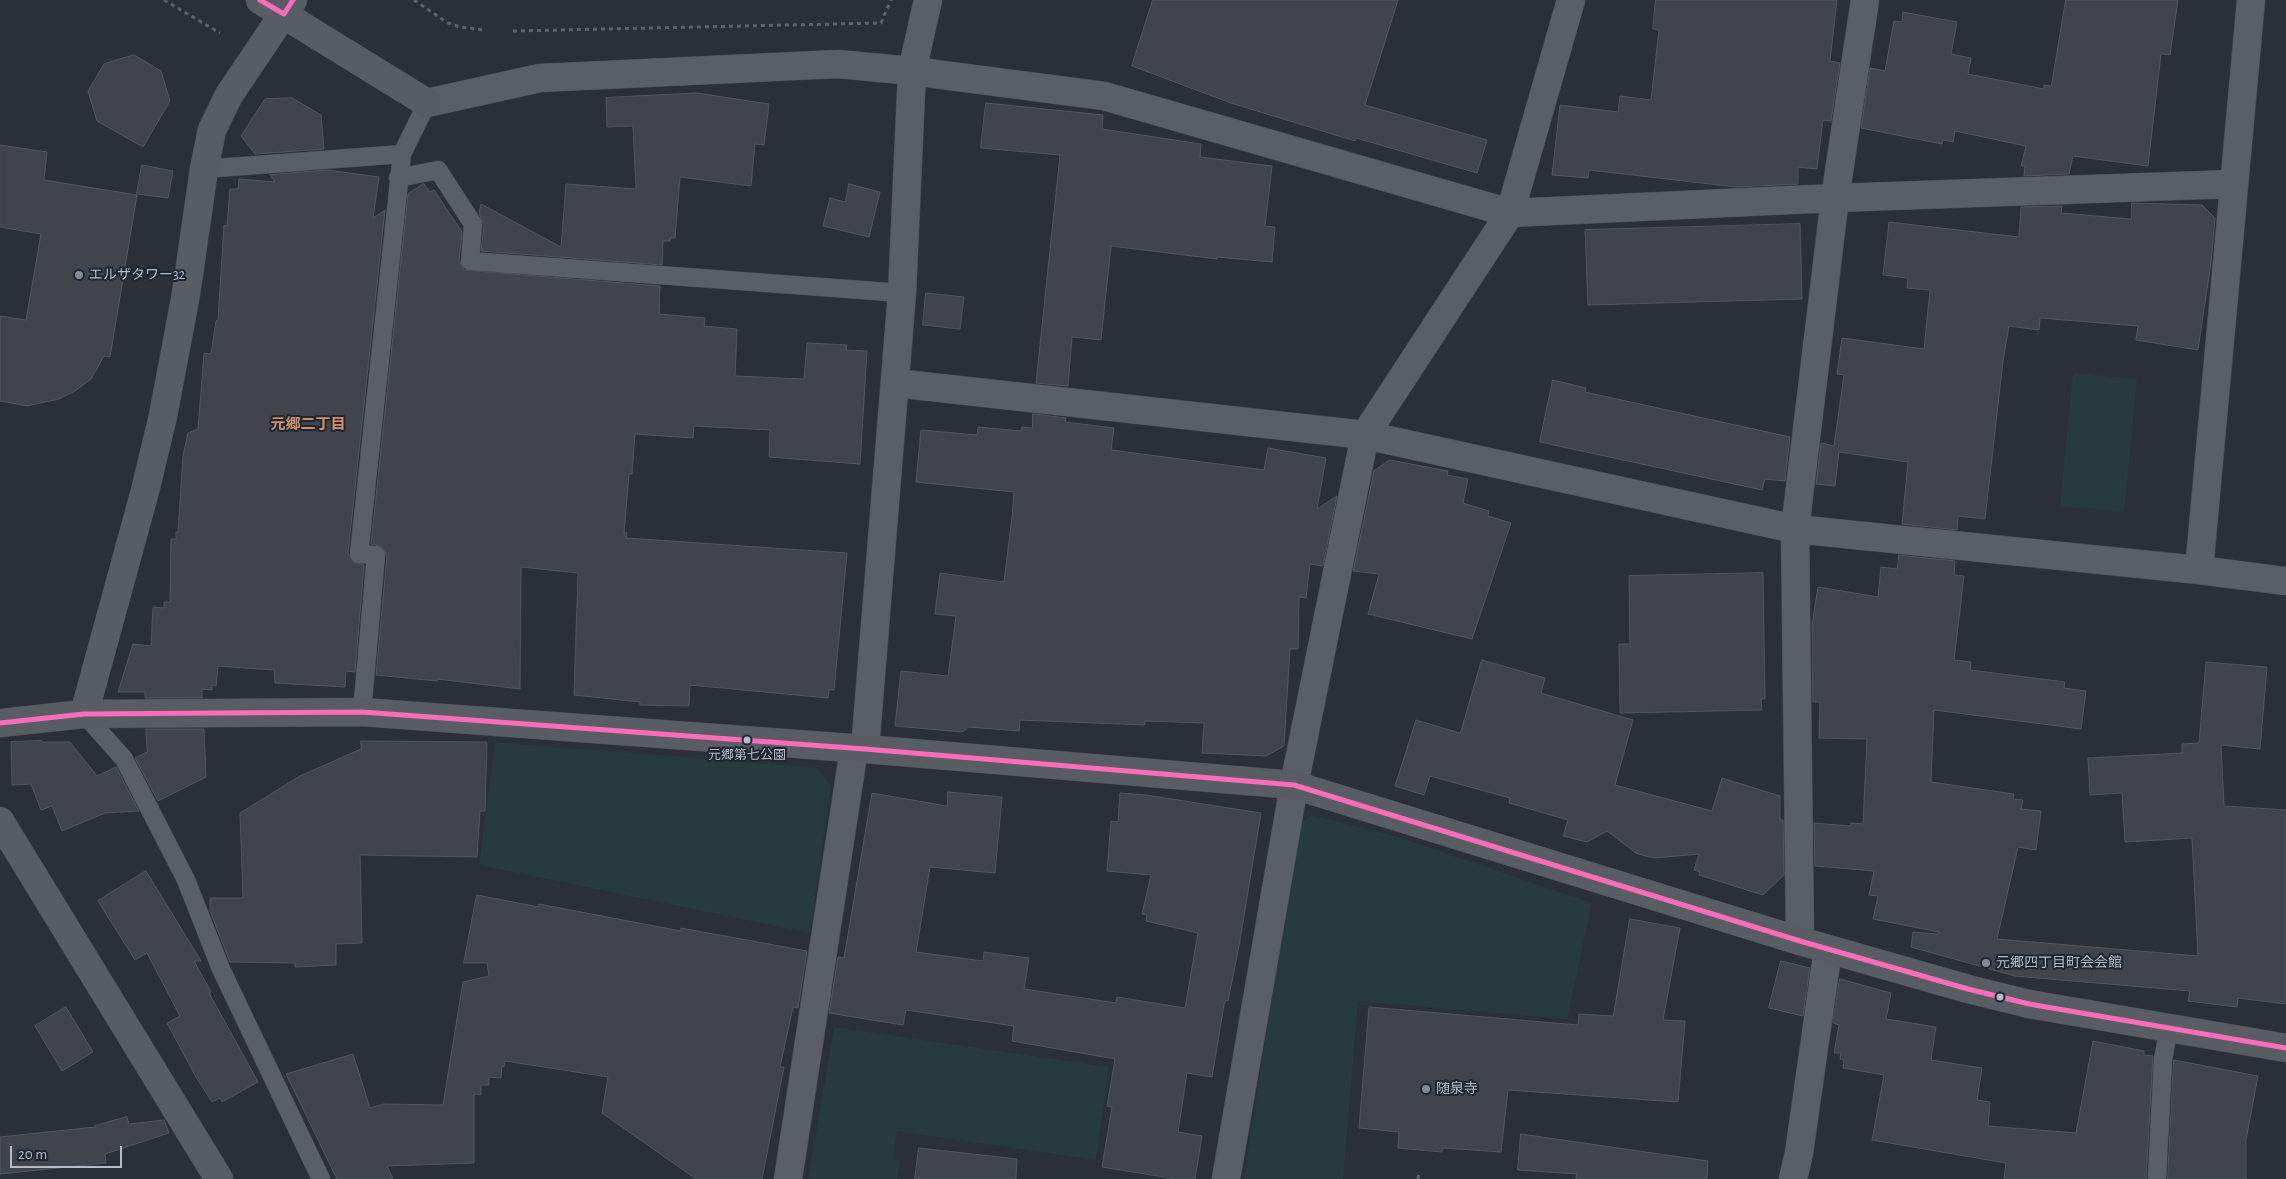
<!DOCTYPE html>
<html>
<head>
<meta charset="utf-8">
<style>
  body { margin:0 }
  #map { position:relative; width:2286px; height:1179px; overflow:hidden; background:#2a3036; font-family:"Alegreya Sans",sans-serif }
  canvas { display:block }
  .scale { position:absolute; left:10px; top:1146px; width:112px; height:22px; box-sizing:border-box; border:2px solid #b3bcc8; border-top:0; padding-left:6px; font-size:15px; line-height:18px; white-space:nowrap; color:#b3bcc8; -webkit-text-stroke:4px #1d2632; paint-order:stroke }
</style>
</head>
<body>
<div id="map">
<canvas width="2286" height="1179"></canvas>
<div class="scale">20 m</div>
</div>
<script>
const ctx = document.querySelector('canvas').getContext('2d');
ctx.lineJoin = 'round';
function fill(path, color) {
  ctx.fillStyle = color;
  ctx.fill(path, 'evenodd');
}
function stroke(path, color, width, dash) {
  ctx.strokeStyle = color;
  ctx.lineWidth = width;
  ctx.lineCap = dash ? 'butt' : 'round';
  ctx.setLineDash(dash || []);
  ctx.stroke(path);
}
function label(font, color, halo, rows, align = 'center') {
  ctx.font = font + ' "Alegreya Sans","Noto Sans JP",sans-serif';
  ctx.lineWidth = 4;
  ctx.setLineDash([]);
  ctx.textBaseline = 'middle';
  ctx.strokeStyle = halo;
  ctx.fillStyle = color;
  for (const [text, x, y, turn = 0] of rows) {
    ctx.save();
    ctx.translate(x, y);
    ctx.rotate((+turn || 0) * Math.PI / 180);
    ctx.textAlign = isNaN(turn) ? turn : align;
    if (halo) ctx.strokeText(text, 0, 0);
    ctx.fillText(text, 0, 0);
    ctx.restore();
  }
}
const green = new Path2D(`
  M2073 373 2137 379 2124 512 2060 506Z
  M495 742 818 768 831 787 810 933 479 865Z
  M1312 815 1395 836 1592 903 1567 1019 1358 1001 1343 1179H1244L1298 824Z
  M834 1027 1109 1067 1096 1160 897 1131 893 1159 900 1161 897 1179H808Z`);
const building = new Path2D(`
  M1153 0H1398L1365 105 1487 140 1477 173 1356 138 1355 141 1231 103 1132 66Z
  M1656 0H1837L1830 61 1840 63 1831 121 1823 120 1817 169 1798 167V184L1736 187 1589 170 1588 178 1552 175 1560 105 1618 112 1620 96 1651 100 1659 30 1653 29Z
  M2066 0H2178L2170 55 2161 54 2148 166 2073 156 2069 174 2024 176 2025 166H2021L2026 146 1955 131 1953 142 1943 140 1942 144 1861 128 1870 68 1885 71 1894 21 1902 22 1903 12 1957 22 1951 54 1971 58 1968 74 2044 89V85L2051 86Z
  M134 55 161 71 170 101 143 147 97 121 88 91 104 64Z
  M697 93 769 104 764 145 755 144 751 186 680 177 675 238H671L670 241H663L662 265 481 251 484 225 479 213 481 204 561 247 566 184 636 189 633 126 607 127 606 98Z
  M292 98 321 115 324 149 255 154 241 136 265 99Z
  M986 103 1103 115 1102 129 1201 144 1200 157 1272 166 1265 226 1275 227 1272 262 1217 257V259L1111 246 1101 340 1072 337 1068 386 1036 383 1060 155 981 148Z
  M0 145 47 152 44 180 137 195 110 357 104 356 91 379 75 391 59 399 27 406 0 401V316L26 320 41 234 0 227Z
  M142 165 173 171 168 198 137 194Z
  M327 170 379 177 373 218 385 210 348 553 353 562 364 565 355 672 346 671 345 687 275 683 274 670 218 666 216 686 212 685V690L202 689V698H145V692H118L133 644 151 646 153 607 164 608V602H170L171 539H176V532H178L183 456 188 433 198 429 204 353 211 354 216 321 218 320 224 225 227 226 230 189H238L239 179 275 182 270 175Z
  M424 184 430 192 434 190 462 232 459 261 464 270 660 286 659 314 705 318 704 326 737 329 735 376 804 379 807 343 847 345 846 350 867 351 860 464 769 457 770 430 694 426 693 438 635 434 632 474H629L624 533H627L626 538 847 553 834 690H829L828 698 690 685 689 706 640 705V702L574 695 578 573 521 567 520 689 438 679 437 681 376 675 387 556 382 547 371 544 408 194Z
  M849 184 880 192 869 237 823 226 830 198 845 202Z
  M2132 203 2202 205 2215 218 2211 262 2198 350 2136 340 2138 326 2040 318 2039 330 2009 326 2003 361 1985 519 1958 516 1957 530 1902 524 1908 462 1839 452 1835 486 1816 484 1821 443 1834 446 1844 375 1837 374 1842 338 1924 349 1930 290 1907 288 1908 278 1883 275 1889 222 2019 237 2021 207 2062 206 2061 213 2131 219Z
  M1800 224 1802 299 1588 305 1585 230Z
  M926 293 964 297 960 329 923 325Z
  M1553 380 1586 388 1585 392 1790 437 1785 481 1765 479 1762 490 1540 442Z
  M1033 414 1066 418 1065 422 1114 428 1111 450 1264 470 1268 448 1326 458 1317 509 1337 496 1323 566 1310 564 1306 598 1299 597 1298 649H1290L1284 746 1266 756 1202 753 1204 723 1145 721V725L1020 720 1019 731 969 727 962 732 895 726 901 671 948 676 956 616 935 614 940 573 1004 582 1012 517 1014 492 916 482 921 430 977 435 978 427 1021 431 1022 427 1032 428Z
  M1390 460 1448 471 1447 475 1468 479 1463 503 1489 511 1488 516 1511 523 1472 639 1368 614 1379 574 1353 571 1374 471Z
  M1899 555 1955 561 1954 575 1964 576 1954 660 1971 662 1970 670 2065 682 2064 688 2086 691 2081 729 1934 710 1931 782 2014 794 2013 799 2023 800 2021 809 2041 811 2036 850 2018 847 1997 939 2198 956 2192 838 2125 842 2122 793 2090 795 2088 758 2182 753V744L2199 743 2206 662 2267 667 2260 749 2221 745 2224 806 2286 810V1004L2238 998 2237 1007 2188 1001 2190 991 2015 976 1911 947 1913 932 1938 934 1939 932 1873 919 1878 896 1869 895 1874 871 1815 866 1814 823 1850 826 1851 823 1863 824 1867 739 1819 738 1820 702H1813L1812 625 1818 587 1878 597 1881 567 1897 569Z
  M1763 573 1765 699H1761L1762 710 1620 713 1619 644H1630L1629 576Z
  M1482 660 1545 678 1541 693 1633 720 1615 785 1712 811 1722 778 1780 796V820H1783L1784 875 1763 895 1699 875 1700 872 1694 870 1699 854 1656 858 1645 856 1636 853 1607 831 1587 842 1563 836 1568 820 1509 803 1510 798 1430 776 1424 795 1395 786 1416 720 1460 733Z
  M146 729H204L206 777 158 801 135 758 147 752Z
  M42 741V742H70L97 776 116 767 139 811 105 813 62 831 52 806 41 810 31 784 12 785 11 742Z
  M361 741 487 742 485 811H480L477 857 360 855 362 943 336 944V965L295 967V963L230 962 210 911V898H243L240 813 300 776 361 749Z
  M948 792 1002 797 995 873 930 867 916 952 983 961 984 952 1029 958 1024 989 1116 1003 1117 997 1185 1008 1198 933 1146 921 1147 915 1142 914 1151 875 1107 871 1111 821 1118 822 1120 793 1146 795 1261 813 1239 946 1228 1001 1226 1000 1224 1005 1212 1077 1187 1073 1178 1132 1202 1136 1195 1179H1176L1102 1167 1112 1107 1107 1106 1115 1059 1012 1041 1014 1026 906 1010 903 1025 829 1013 838 957 844 958 872 793 947 806Z
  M146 871 201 961H194L211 992 209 993 258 1082 222 1102 220 1098 212 1102 196 1077 167 1023 180 1016 147 953 135 960 98 901Z
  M477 895 539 907V904L681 931V928L807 951 798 1008 793 1007 780 1067H784L762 1179H696L602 1113 608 1077 505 1061 504 1067 502 1066 501 1078 489 1077V1085H481V1095L474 1094V1163L387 1166 393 1179H337L286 1074 353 1054 370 1108 384 1104 443 1105 463 982 489 976 487 963H464Z
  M1630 919 1680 928 1663 1020 1685 1021 1678 1102 1508 1090 1501 1152 1443 1148 1442 1152 1398 1148 1399 1132 1359 1128 1369 1007 1578 1025 1579 1014 1613 1016Z
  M1781 961 1810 968 1803 1016 1769 1008Z
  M1840 979 1891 993 1886 1019 1936 1027 1931 1060 1982 1068 1977 1100 1990 1102 1988 1126 2076 1133 2093 1041 2144 1051V1055L2153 1056 2146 1179H2004L2006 1163 1872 1140 1884 1075 1843 1068 1844 1060 1840 1059 1841 1053H1834L1839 1025 1833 1023Z
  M66 1007 93 1052 62 1071 35 1026Z
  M2174 1060 2258 1076 2246 1140V1179H2168Z
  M127 1117 129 1124 164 1120 169 1133 105 1154 106 1163 0 1174V1137L95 1127V1126Z
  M1521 1134 1708 1161 1707 1179H1576L1577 1174 1518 1170Z
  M919 1148 1017 1159 1016 1179H915Z`);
const path = new Path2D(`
  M164 0 220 33
  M414 0 448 23 460 27 484 30
  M513 31 881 23 891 0
  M1418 1179 1419 1173`);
const lane = new Path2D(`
  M204 169 402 154 427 103
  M398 178 438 170 473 224 470 261 902 293
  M362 712 376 555 359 554 402 154
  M84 714 124 759 186 880 221 969 321 1179
  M2157 1179 2163 1059 2169 1028`);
const street = new Path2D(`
  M427 103 540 78 838 64 912 71 1104 96 1510 213 1835 198 2233 184
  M895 383 1365 435 1795 529 2199 570 2286 581
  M2199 570 2251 0
  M865 749 902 293 912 71 928 0
  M1800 941 1795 529 1835 198 1865 0
  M788 1179 854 749
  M1226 1179 1294 785 1365 435 1510 213 1571 0
  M1793 1179 1799 1153 1828 949`);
const secondary = new Path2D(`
  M260 0 427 103
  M84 714 145 491 163 416 186 294 204 169 212 130 229 95 293 0
  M0 723 84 714 362 712 865 749 1294 785 1800 941 1968 989 2029 1004 2286 1048
  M0 821 219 1179`);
const bus1 = new Path2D(`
  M260 0 284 14 293 0
  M0 723 84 714 362 712 865 749 1294 785 1800 941 1968 989 2029 1004 2286 1048`);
const markers = [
  [79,275,5,"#838b95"],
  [747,740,4.5,"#b3bcc8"],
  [1986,963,5,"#838b95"],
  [2000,997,4.5,"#b3bcc8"],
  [1426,1089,5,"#838b95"]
];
const busNames = [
  ["元郷第七公園",747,755]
];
const poiNames = [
  ["エルザタワー32",89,275],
  ["元郷四丁目町会会館",1996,963],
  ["随泉寺",1436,1089]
];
const neighbourhoodNames = [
  ["元郷二丁目",308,424]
];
fill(green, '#273a3c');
fill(building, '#41454b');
stroke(building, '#52575e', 1);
stroke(lane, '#484c51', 19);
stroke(street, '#484c51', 29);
stroke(secondary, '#484c51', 29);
stroke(path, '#5d6369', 3, [4, 4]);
stroke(lane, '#5a5e65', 18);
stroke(street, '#5a5e65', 28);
stroke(secondary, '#585d63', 28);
stroke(bus1, '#fb6dba', 5);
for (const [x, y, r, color] of markers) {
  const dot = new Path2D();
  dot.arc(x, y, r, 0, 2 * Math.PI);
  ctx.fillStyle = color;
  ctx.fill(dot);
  stroke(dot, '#1d2632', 2);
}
label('13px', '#b3bcc8', '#1d2632', busNames);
label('14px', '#b3bcc8', '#1d2632', poiNames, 'left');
label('bold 15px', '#d29164', '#1d2632', neighbourhoodNames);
</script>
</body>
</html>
